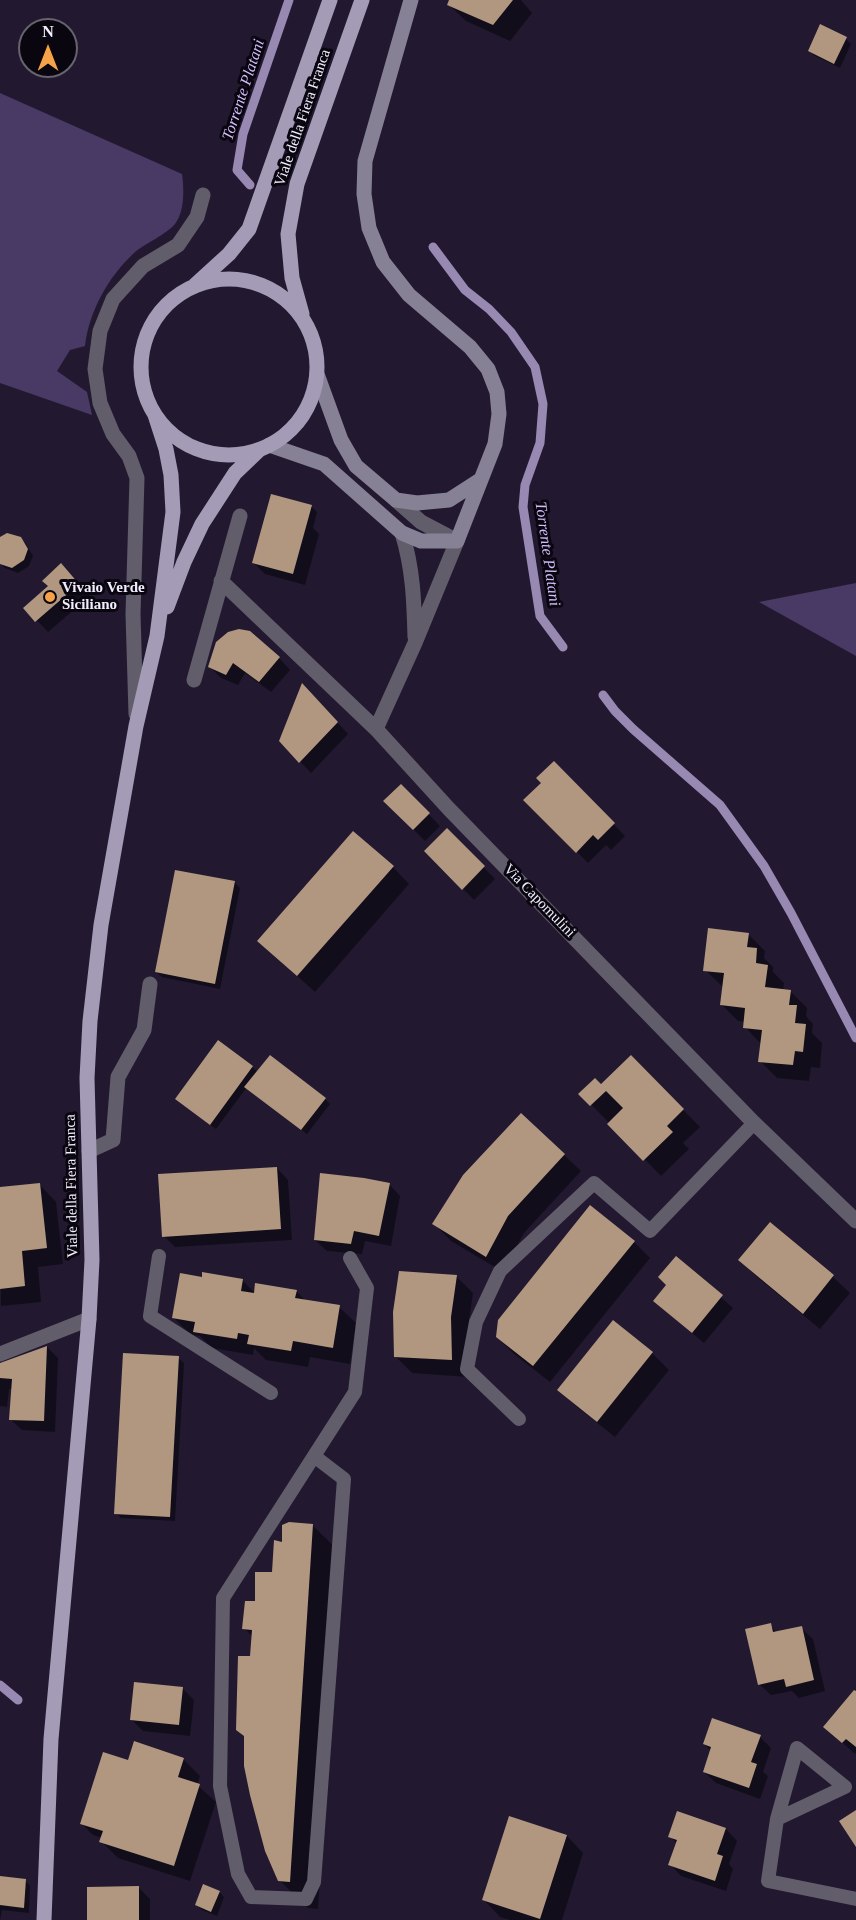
<!DOCTYPE html>
<html>
<head>
<meta charset="utf-8">
<style>
  body { margin:0 }
  #map { position:relative; width:856px; height:1920px; overflow:hidden; background:#221931; font-family:"Times New Roman",serif }
  canvas { display:block }
  .north { position:absolute; left:18px; top:18px; width:60px; height:60px; box-sizing:border-box; background:#0a0610; border:2px solid #67636f; border-radius:50%; rotate:0deg; font-size:16px; font-weight:700; line-height:24px; text-align:center; color:#f3eefe }
  .north::after { content:''; display:block; margin:auto; width:21px; height:27px; background:#f6a248; clip-path:polygon(50% 0,100% 100%,50% 72%,0 100%) }
</style>
</head>
<body>
<div id="map">
<canvas width="856" height="1920"></canvas>
<div class="north">N</div>
</div>
<script>
const ctx = document.querySelector('canvas').getContext('2d');
ctx.lineJoin = 'round';
function fill(path, color) {
  ctx.fillStyle = color;
  ctx.fill(path, 'evenodd');
}
function stroke(path, color, width, dash) {
  ctx.strokeStyle = color;
  ctx.lineWidth = width;
  ctx.lineCap = dash ? 'butt' : 'round';
  ctx.setLineDash(dash || []);
  ctx.stroke(path);
}
function label(font, color, halo, rows, align = 'center') {
  ctx.font = font + ' "Times New Roman",serif';
  ctx.lineWidth = 6;
  ctx.setLineDash([]);
  ctx.textBaseline = 'middle';
  ctx.strokeStyle = halo;
  ctx.fillStyle = color;
  for (const [text, x, y, turn = 0] of rows) {
    ctx.save();
    ctx.translate(x, y);
    ctx.rotate((+turn || 0) * Math.PI / 180);
    ctx.textAlign = isNaN(turn) ? turn : align;
    if (halo) ctx.strokeText(text, 0, 0);
    ctx.fillText(text, 0, 0);
    ctx.restore();
  }
}
const green = new Path2D(`
  M0 93 182 174C184 188 185 211 175 224 167 234 144 244 134 253 108 277 89 312 85 346L70 350 57 371 87 392 92 415 0 383Z
  M856 583V656L759 602Z`);
const shadow = new Path2D(`
  M451 0H521L532 13 510 41 466 21 449 5Z
  M846 39 851 44 840 68 815 56 809 51Z
  M272 496 312 507 317 512 313 528 319 534 305 585 265 574 253 562Z
  M20 538 26 544 33 556 29 566 18 573 5 568 0 563V539Z
  M61 565 90 596 48 632 25 608 50 586Z
  M218 643 279 658 290 670 271 692 245 673 238 685 221 678 209 666Z
  M313 696 348 734 311 773 281 741Z
  M554 763 625 836 611 850 606 845 588 863 526 800 543 783Z
  M401 786 440 826 425 841 385 801Z
  M447 830 495 879 474 900 426 851Z
  M393 867 409 884 315 992 259 941Z
  M234 882 240 888 220 989 162 977 156 972Z
  M748 934 765 951 764 958 773 967V972L784 983 783 990 790 991 807 1008 806 1016 813 1024 812 1033 822 1043 820 1068 811 1067 809 1081 777 1078 760 1061 762 1045 745 1027V1022L738 1021 721 1004 723 987 705 970Z
  M631 1057 700 1127 683 1143 689 1149 661 1176 581 1094 601 1086Z
  M252 1067 258 1072 325 1099 330 1104 307 1134 247 1087 216 1129 182 1104Z
  M564 1155 581 1171 524 1233 503 1272 451 1241 434 1224Z
  M277 1168 288 1180 292 1240 175 1247 164 1236Z
  M389 1184 400 1196 391 1246 365 1241 362 1254 327 1251 315 1240Z
  M40 1185 56 1202 63 1264 38 1267 41 1302 1 1306 0 1189Z
  M771 1224 833 1277 850 1293 820 1329 757 1277 740 1260Z
  M634 1242 650 1258 550 1382 514 1354 497 1337Z
  M676 1258 733 1308 704 1343 667 1312 668 1285Z
  M456 1276 473 1293 467 1335 468 1377 412 1373 395 1356Z
  M203 1279 242 1280 255 1293 296 1291 306 1301 339 1307 356 1323 350 1364 310 1357 308 1367 266 1360 254 1348 253 1355 212 1348 200 1336 191 1335 174 1318Z
  M613 1322 652 1353 669 1370 615 1437 576 1406 559 1390Z
  M47 1347 58 1358 55 1432 22 1430 10 1419 13 1389H9L7 1407 0 1406V1364Z
  M178 1358 184 1363 175 1521 121 1518 116 1513Z
  M312 1525 341 1553 318 1909 308 1908 279 1880 246 1738 238 1730 252 1658 253 1637 244 1628 257 1602 274 1574 283 1544Z
  M770 1625 778 1633 801 1628 813 1639 825 1691 799 1698 792 1691 771 1695 759 1684Z
  M182 1688 194 1700 190 1736 143 1731 132 1720Z
  M856 1693V1752L855 1754 825 1727Z
  M760 1737 771 1748 763 1772 768 1776 760 1799 716 1783 704 1772 711 1751 704 1744Z
  M183 1759 200 1776 197 1785 216 1802 190 1881 118 1858 101 1841 102 1838 93 1835 82 1824 129 1762Z
  M678 1813 726 1829 737 1841 729 1864 733 1869 726 1891 681 1876 670 1864 677 1844 670 1836Z
  M567 1836 583 1853 562 1920H510L500 1917 484 1900Z
  M25 1880 30 1886 29 1913 2 1910 0 1920V1887Z
  M139 1888 150 1899V1920H89Z
  M219 1892 224 1897 217 1916 202 1910 196 1905Z`);
const stream = new Path2D(`
  M250 185 237 170 243 134 289 0
  M433 247 465 290 489 309 511 332 535 367 543 404 540 443 525 485 523 507 540 616 563 647
  M603 695 615 711 633 729 720 805 764 866 791 913 856 1038
  M0 1685 18 1700`);
const building = new Path2D(`
  M449 0H513L493 25 447 5Z
  M820 24 847 37 834 64 808 51Z
  M271 494 312 505 293 574 252 563Z
  M7 533 21 537 28 549 24 560 12 568 0 564V537Z
  M61 563 79 584 35 622 23 608 48 586 42 581Z
  M239 629 250 631 280 657 259 682 233 663 226 675 208 667 216 642 228 632Z
  M302 683 338 722 299 763 279 741Z
  M554 761 615 823 598 840 593 835 576 853 523 800 541 783 536 778Z
  M401 784 430 813 413 830 383 801Z
  M447 828 485 866 462 890 424 851Z
  M353 831 394 866 297 976 257 941Z
  M175 870 235 881 215 984 155 972Z
  M708 928 749 933 747 947 757 948 756 963 768 965 765 987 791 990 789 1005H797L795 1023 806 1024 803 1052 795 1051 793 1065 758 1062 762 1030 743 1028 745 1008 720 1005 724 973 703 971Z
  M218 1040 253 1066 210 1125 175 1099Z
  M270 1055 326 1098 301 1130 244 1087Z
  M631 1055 684 1109 667 1126 673 1132 643 1161 607 1124 623 1108 606 1091 590 1106 578 1094 595 1078 601 1084Z
  M521 1113 565 1154 508 1216 486 1257 432 1224 463 1175Z
  M277 1167 281 1229 162 1237 158 1174Z
  M320 1173 364 1178 390 1183 379 1236 354 1231 351 1244 314 1240Z
  M40 1183 47 1248 22 1251 25 1286 0 1289V1187Z
  M590 1205 635 1241 533 1366 496 1337 498 1320Z
  M770 1222 834 1275 803 1314 738 1260Z
  M676 1256 723 1295 692 1333 653 1301 666 1285 658 1277Z
  M399 1271 457 1275 451 1317 452 1360 394 1357 393 1312Z
  M202 1272 243 1279 241 1291 254 1293 255 1283 297 1290 295 1298 340 1305 333 1348 293 1341 291 1351 247 1344 249 1335 238 1333 237 1339 193 1332 195 1322 172 1318 180 1273 202 1277Z
  M613 1320 653 1352 597 1422 557 1390Z
  M47 1346 44 1421 9 1420 12 1379 0 1378V1363Z
  M123 1353 179 1356 170 1517 114 1514Z
  M289 1522 313 1524 290 1882 278 1881 265 1851 250 1795 244 1766V1736L236 1730 238 1656H250L252 1630 242 1629 245 1601H255V1572H272L274 1540 282 1542V1525Z
  M771 1623 773 1632 802 1626 814 1680 786 1687 784 1679 758 1685 745 1629Z
  M134 1682 183 1687 179 1725 130 1720Z
  M854 1690 856 1691V1747L846 1739 842 1743 823 1727Z
  M712 1718 761 1735 751 1762 757 1764 749 1788 703 1772 711 1747 703 1744Z
  M134 1741 184 1758 178 1777 200 1784 174 1866 99 1842 103 1831 80 1824 103 1752 128 1760Z
  M856 1810V1847L839 1821Z
  M677 1811 726 1828 717 1854 723 1856 715 1881 668 1865 677 1840 668 1837Z
  M509 1816 567 1835 540 1919 482 1900Z
  M0 1876 26 1879 24 1908 0 1905Z
  M203 1884 220 1891 211 1912 195 1905Z
  M139 1886V1920H87V1887Z`);
const service = new Path2D(`
  M159 1256 150 1316 271 1393
  M519 1419 467 1369 476 1322 500 1271 594 1183 650 1231 754 1123
  M314 1456 344 1479 314 1882 306 1899 251 1897 238 1874 220 1786 223 1598 355 1392 367 1288 350 1258
  M777 1819 845 1787 797 1748 777 1819 768 1881 856 1899`);
const minor = new Path2D(`
  M402 533C413 568 414 601 415 637
  M221 581 376 729 449 809 754 1123 856 1221
  M194 680 240 516
  M136 714 133 614 137 478 129 456 113 434 100 403 95 369 100 331 113 299 143 266 178 245 197 217 203 195
  M376 729 415 643 457 541 421 522 396 500
  M89 1151 113 1140 118 1077 144 1030 150 984
  M0 1354 89 1319`);
const secondary = new Path2D(`
  M317 374 341 440 356 466 396 500 417 503 449 500 480 480
  M269 445 324 464 402 533 421 541H457L495 444 499 414 497 392 488 369 470 347 409 295 383 262 369 228 364 194 365 161 411 0`);
const primary = new Path2D(`
  M141 367a88 88 0 1 1 176 0a88 88 0 1 1-176 0Z
  M195 285 229 254 249 229 330 0
  M302 314 292 278 288 234 297 184 362 0
  M167 607 184 562 202 524 235 473 258 451
  M44 1920 51 1739 89 1319 92 1260 87 1078 90 1021 101 925 136 726 157 636 173 512 171 475 166 449 155 415`);
const markers = [
  [50,597,6,"#f6a248"]
];
const streetNames = [
  ["Viale della Fiera Franca",303,118,-71],
  ["Via Capomulini",539,901,46],
  ["Viale della Fiera Franca",72,1186,-91]
];
const poiNames = [
  ["Vivaio Verde",62,588],
  ["Siciliano",62,605]
];
const waterNames = [
  ["Torrente Platani",244,90,-72],
  ["Torrente Platani",547,554,82]
];
fill(green, '#493965');
fill(shadow, '#0007');
stroke(stream, '#9789b2', 9);
fill(building, '#b1977f');
stroke(service, '#615d6a', 14);
stroke(minor, '#615d6a', 15);
stroke(secondary, '#878195', 15);
stroke(primary, '#a49cb7', 15);
for (const [x, y, r, color] of markers) {
  const dot = new Path2D();
  dot.arc(x, y, r, 0, 2 * Math.PI);
  ctx.fillStyle = color;
  ctx.fill(dot);
  stroke(dot, '#0a0610', 2);
}
label('15px', '#f3eefe', '#0a0610', streetNames);
label('bold 15px', '#f3eefe', '#0a0610', poiNames, 'left');
label('italic 16px', '#d3befd', '#0a0610', waterNames);
</script>
</body>
</html>
